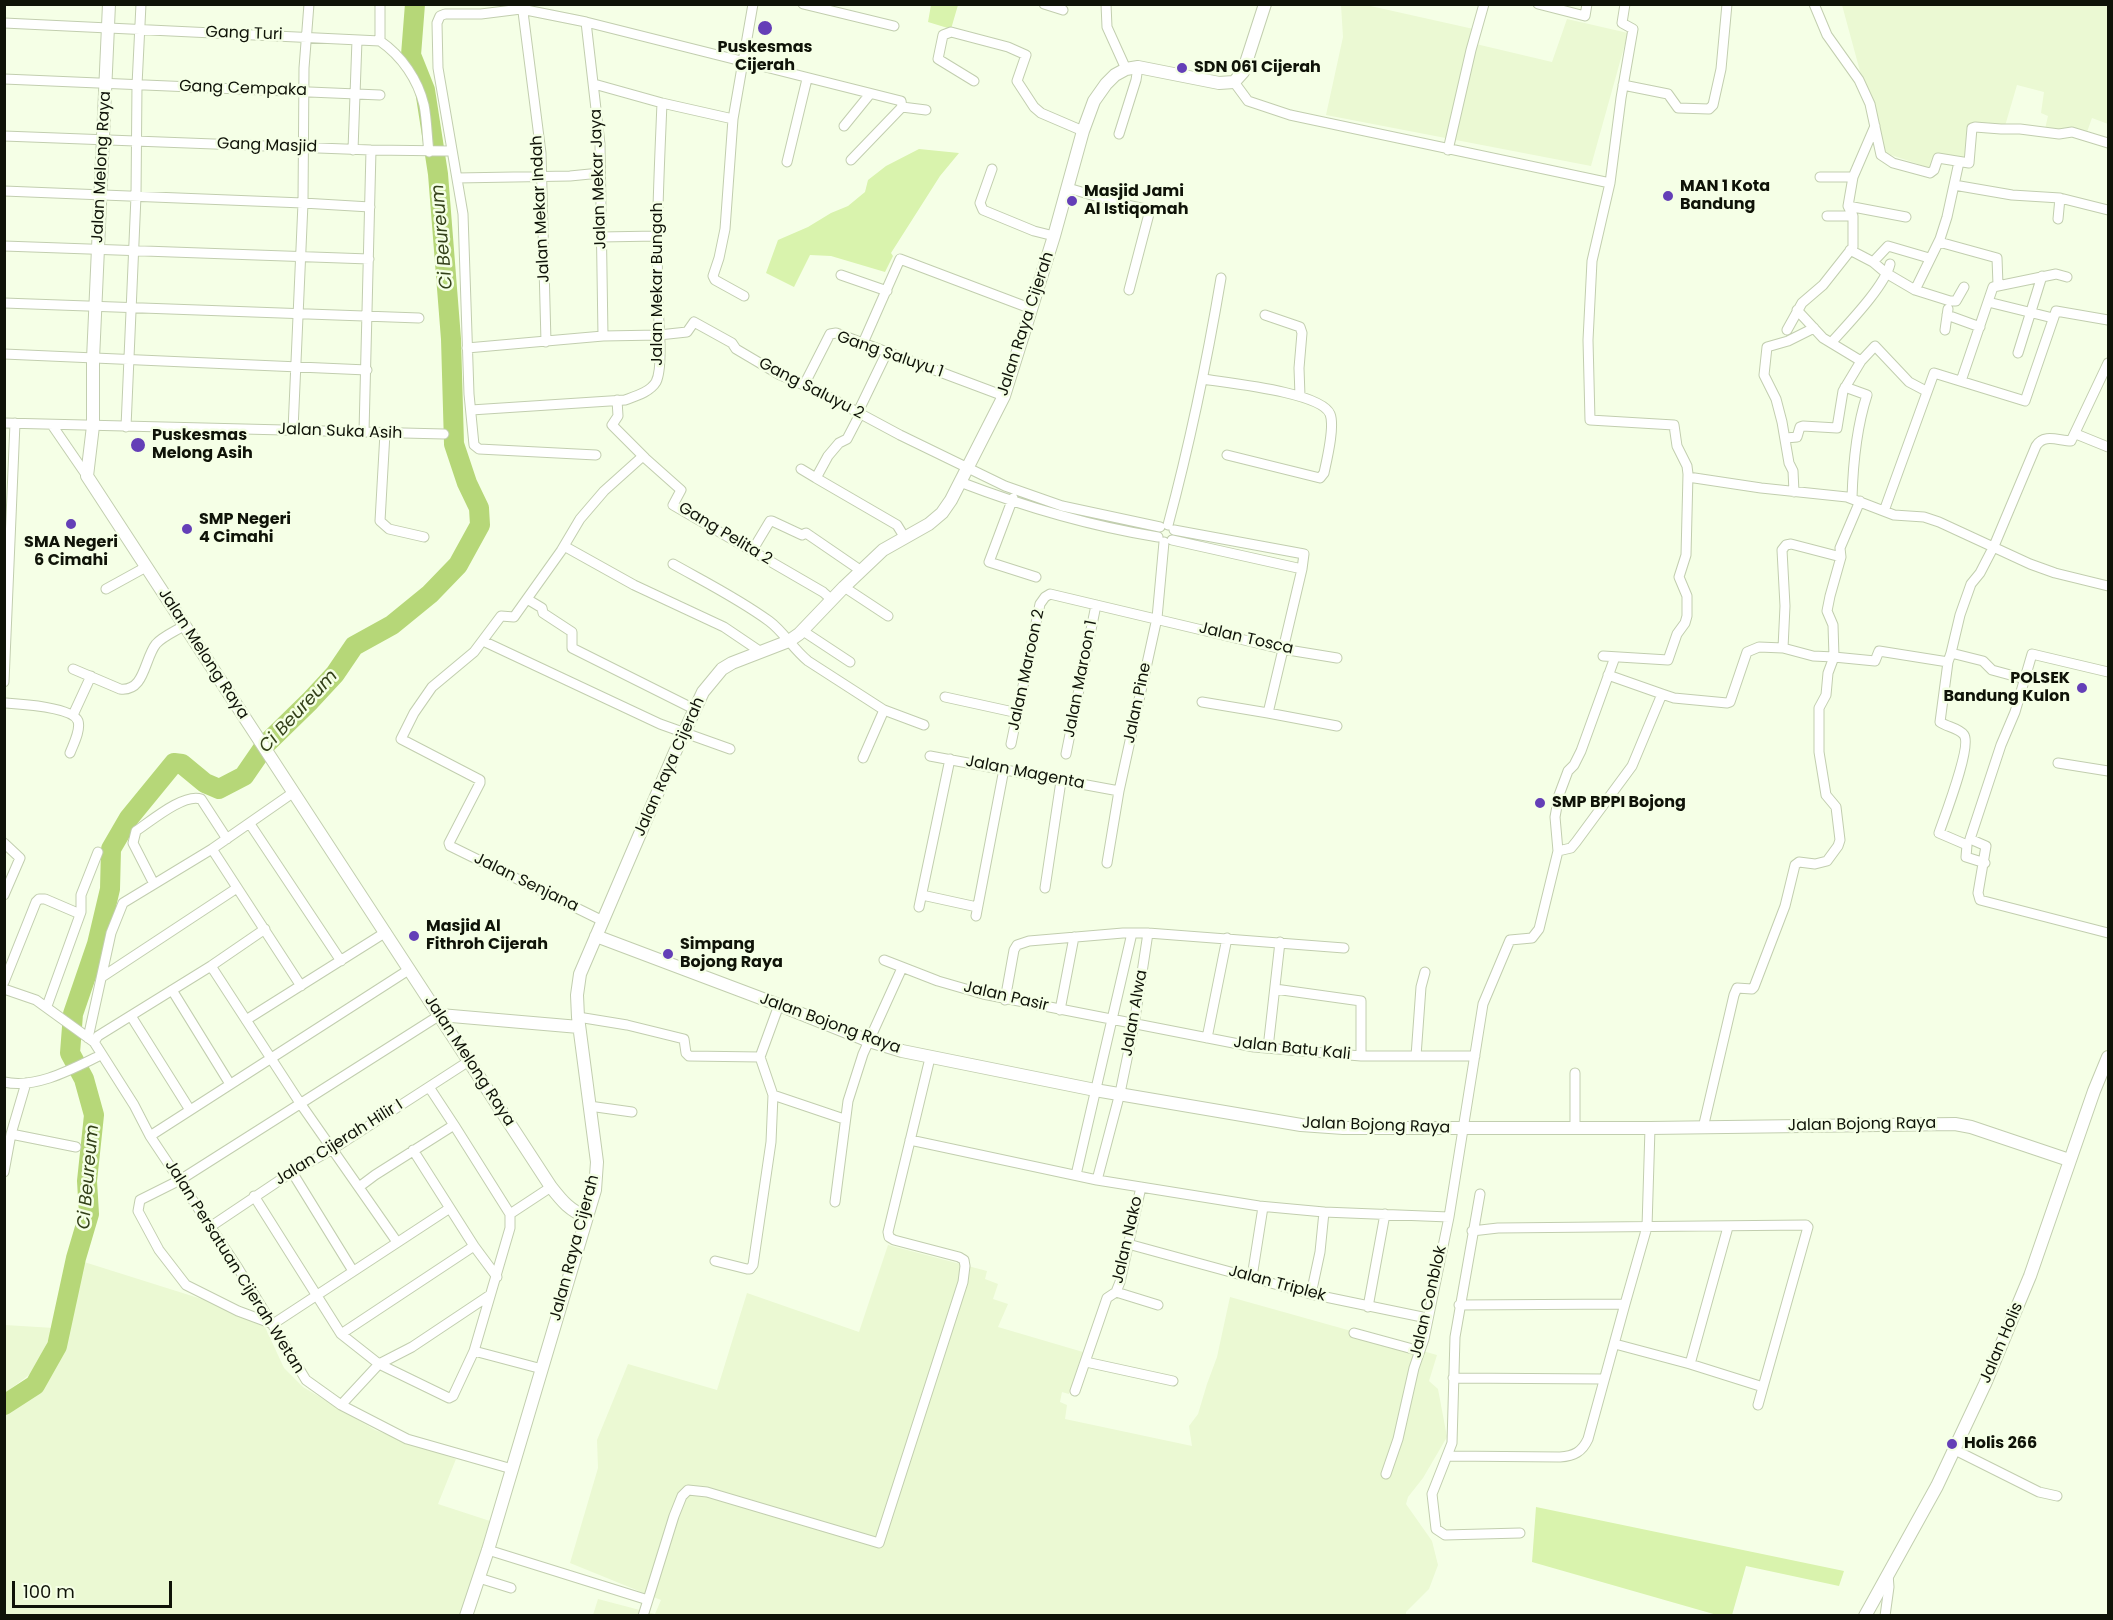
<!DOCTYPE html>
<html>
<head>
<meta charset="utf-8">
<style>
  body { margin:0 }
  #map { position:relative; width:2113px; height:1620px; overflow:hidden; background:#f5ffe6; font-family:Poppins,sans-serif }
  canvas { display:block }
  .frame { position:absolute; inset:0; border:6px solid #0f1308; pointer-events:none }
  .scale { position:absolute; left:12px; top:1581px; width:160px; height:27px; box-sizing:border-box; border:3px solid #0f1308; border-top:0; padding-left:8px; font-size:18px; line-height:21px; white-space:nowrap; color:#0f1308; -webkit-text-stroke:4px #f5ffe6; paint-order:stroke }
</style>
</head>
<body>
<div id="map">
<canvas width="2113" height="1620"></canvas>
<div class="frame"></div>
<div class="scale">100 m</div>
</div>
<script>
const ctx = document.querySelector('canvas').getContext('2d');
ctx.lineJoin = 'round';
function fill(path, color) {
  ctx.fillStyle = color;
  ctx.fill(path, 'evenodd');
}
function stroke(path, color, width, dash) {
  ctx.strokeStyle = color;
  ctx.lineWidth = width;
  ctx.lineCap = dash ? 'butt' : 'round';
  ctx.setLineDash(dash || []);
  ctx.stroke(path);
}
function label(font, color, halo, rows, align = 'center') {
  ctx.font = font + ' Poppins,sans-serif';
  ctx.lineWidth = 5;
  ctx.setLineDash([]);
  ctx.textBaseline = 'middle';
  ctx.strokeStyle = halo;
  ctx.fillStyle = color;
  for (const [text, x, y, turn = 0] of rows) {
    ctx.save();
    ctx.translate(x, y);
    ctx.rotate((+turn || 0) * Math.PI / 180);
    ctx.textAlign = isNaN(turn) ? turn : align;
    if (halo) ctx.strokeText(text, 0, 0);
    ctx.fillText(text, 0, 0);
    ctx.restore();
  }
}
const built = new Path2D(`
  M1341 5H1366L1478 30 1476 44 1552 62 1567 19 1628 33 1591 166 1326 115 1343 37Z
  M1842 5H2108V124L2092 118 2087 132 2073 127 2066 134 2045 129 2048 116 2041 113 2044 92 2017 85 2005 126 1977 123 1968 160 1939 154 1933 169 1882 152Z
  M888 1245 987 1271 985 1279 998 1284 993 1299 1008 1304 998 1327 1083 1352 1069 1394 1062 1392 1060 1402 1067 1405 1065 1419 1192 1446 1189 1426 1198 1414 1207 1384 1217 1357 1230 1297 1437 1355 1429 1381 1438 1389 1447 1437 1423 1478 1408 1497 1406 1504 1432 1541 1438 1565 1429 1589 1406 1612V1615H593L598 1599 655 1614 661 1600 570 1563 598 1468 597 1440 628 1364 717 1390 747 1293 859 1332Z
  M81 1261 208 1301 265 1327 284 1368 303 1387 375 1430 456 1459 438 1504 490 1521 461 1615H5L4 1413 32 1393 60 1350Z
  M5 1325 54 1328 33 1372 5 1393Z`);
const green = new Path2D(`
  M931 5H958L951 29 928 22Z
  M919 149 959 153 940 176 891 253 893 256 885 272 831 256 810 255 794 287 766 273 778 240 808 227 831 213 848 206 865 192 868 180 886 166Z
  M1536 1507 1844 1571 1839 1586 1746 1566 1732 1615H1717L1532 1562Z`);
const river = new Path2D(`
  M4 1405 35 1385 57 1346 76 1258 89 1214 87 1181 94 1115 84 1079 70 1053 73 1014 97 944 110 889 111 849 129 818 174 763 182 764 205 783 219 789 244 776 266 744 310 701 335 674 354 646 392 625 430 594 458 565 480 525 479 508 467 483 454 444 451 339 438 174 425 90 411 55 415 4`);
const street = new Path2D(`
  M380 4V41
  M522 4 541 153 546 342
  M803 4 894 26
  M1044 4 1063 10
  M1106 4 1107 27 1126 69
  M1538 4 1585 16 1587 4
  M1814 4 1827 35 1859 80 1870 104 1881 155 1893 163 1930 173 1934 170 1938 158 1969 163 1972 128 1975 127 2001 129H2020L2059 134 2072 132 2108 143
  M586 22 600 144 603 336
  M4 23 380 41
  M380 41C402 56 418 80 424 105 427 120 427 137 429 152
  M4 79 380 95
  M974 81 938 59 943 35 951 32 1008 47 1026 55 1017 81 1034 107 1041 113 1083 131
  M1234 82 1248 101 1290 115 1610 183
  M594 84 662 103 733 119
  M1623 85 1668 94 1678 108 1709 109 1713 105 1721 69 1727 4
  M902 107 926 110
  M844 126 870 94
  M1119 134 1136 80 1138 67
  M4 136 371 150 452 151
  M353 150 357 40
  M1448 150 1471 50 1484 4
  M787 162 807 79
  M992 169 980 203 983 210 1034 231 1054 236
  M1820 177H1853
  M457 178 570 176 600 173
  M1954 185 2012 195 2060 198 2108 210
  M1068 188 1122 204 1150 210 1129 290
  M4 191 303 203 370 207
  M1848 206 1906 217
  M1827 216H1853
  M2058 219 2060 198
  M601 237 657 236
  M1939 242 1997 258 1998 285
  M4 246 369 259
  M1850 250 1873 262 1888 246 1929 258
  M1873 262 1886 273 1915 290 1950 301H1956L1964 287
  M841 275 887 291
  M1915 290 1940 239 1947 217 1959 162
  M744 296 715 280 713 276 719 258 725 229 733 119 753 4
  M1988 302 2053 318
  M4 303 419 318
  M1797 310 1823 338 1861 361 1875 346 1909 382 1926 391
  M1265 315 1300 327 1302 333 1299 368 1300 396
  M1947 315 1980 327
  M1787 330 1802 303 1823 285 1853 247V216L1848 206 1853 177 1875 126
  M1945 330 1948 309
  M863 343 900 259 1032 309
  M1831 343C1847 325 1885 286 1890 264
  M467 348 603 336 659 335 687 332 694 322 732 343 736 349 780 375 818 391 900 435 1005 486 1062 506 1160 527
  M2018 353 2042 276
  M4 354 367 370
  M1203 379C1227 383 1321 392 1330 414 1335 426 1327 459 1324 473L1320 478 1227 455
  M1961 381 1993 287 2056 274 2067 277
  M804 385 830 334 836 333 1004 396
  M1845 387 1867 395C1856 429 1853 463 1852 498
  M617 400 618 416 612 425 645 458 681 490 673 505 823 592 832 600
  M471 410 625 400C636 396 650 392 656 382 662 370 660 337 659 323 655 249 659 176 662 103
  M858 412 887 352
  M860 414 847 439 839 443 828 456 816 478 897 525 905 538
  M4 423 444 434
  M52 425 87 476
  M126 427 136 196 137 85 141 4
  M293 430 303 203 304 68 309 4
  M364 432 371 150
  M385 433 380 521 389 529 424 537
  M2076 434 2108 447
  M1786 438 1797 437 1800 427 1803 426 1837 428 1843 391 1861 361
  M596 455 479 449 474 445 469 394 463 214 438 68 437 23 440 16 445 14H481L521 9 586 22 901 101 902 107 851 160
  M801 469 816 478
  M1688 477 1761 488 1847 497 1894 515 1924 517 1939 522 2030 564 2055 573 2108 586
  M960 482C1025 507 1090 526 1158 537
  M1794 492 1793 471 1789 463 1782 422 1776 399 1764 375 1767 347 1788 341 1814 328
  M1013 498 989 562 1036 577
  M1860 501 1840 548 1841 557 1830 596 1827 611 1833 625 1834 657 1875 661 1879 651 1948 662 1951 653 1983 661 1992 670 2025 679
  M1884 511 1934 373 2025 401 2056 311 2108 320
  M1168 525C1190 443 1207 361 1221 278
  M1174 530 1304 554 1302 569 1268 713 1337 726
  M1172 540 1302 569
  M564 546 634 585 724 627 761 652
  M752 551 770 521H772L802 535 806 533 860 570
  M673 564C705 582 739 599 769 621 784 632 793 649 808 661L884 710 863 758
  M844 587 888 616
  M106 589 146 567
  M527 599 542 608 543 613 572 632V648L694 709
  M803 631 850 662
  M483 641 660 724 730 749
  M1951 653 1960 615 1971 584 1980 573 1994 546 2036 446C2044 433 2059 441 2071 441L2108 363
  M1603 656 1668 660 1677 634 1685 623 1687 616V596L1679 577 1686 555 1688 474 1687 466 1677 446 1674 425 1590 420 1588 340 1592 261 1610 183 1621 98 1633 29 1622 23 1625 4
  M1948 662 1940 722C1947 727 1959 728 1964 735 1972 746 1944 818 1939 833L1967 845 1966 857 1985 863
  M73 669 120 689C145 692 144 659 156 644 163 636 176 631 185 625
  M2108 672 2032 654 2015 712 2001 745 1970 839 1986 846 1978 893 1980 900 2108 933
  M4 682 15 423
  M1662 694 1674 698 1727 703 1730 702 1747 652 1759 647 1783 648 1785 606 1782 550 1786 545 1791 544 1841 557
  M945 697 1018 713
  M1202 702 1268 713
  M4 703C19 704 72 707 78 721 81 730 73 745 70 753
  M884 710 924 725
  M73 715 91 676
  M1011 744 1040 604 1045 597 1050 594 1282 649 1337 658
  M1066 754 1096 605
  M930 756 1119 791
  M2058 763 2108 771
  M250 824 341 961
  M4 843 20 858 4 895
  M212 849 301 986
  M1558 851 1571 848 1576 842 1632 766 1662 694 1608 675
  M1107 863 1119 791 1157 618 1164 542
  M154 884 133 843 136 831C151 821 184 793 201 799L227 839
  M1045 888 1061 781
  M922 895 977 907
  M919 907 950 759
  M976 916 1004 769
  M603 921 450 846 449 843 480 783V780L401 739 414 713 432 687 474 652 501 616 514 617 561 551 580 519 604 491 643 456
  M884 960 938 981 983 994 1254 1047 1361 1056H1475
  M211 966 300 1103 397 1242
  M102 977 237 888
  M4 982 36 902 39 899H45L80 914
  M4 989 36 1000 94 1042 134 1105 150 1136 238 1268 306 1380 341 1405 407 1439 512 1469
  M1275 989 1361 1001V1056
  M172 990 230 1084
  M1005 1000 1014 950 1017 945 1029 941 1123 933H1148L1344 948
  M47 1006 81 912V895L98 852
  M1060 1010 1074 937
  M440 1015 180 1180 140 1200 138 1211 159 1250 186 1285 238 1311 273 1324 450 1208
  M131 1016 190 1110
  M578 1017 627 1025 684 1039 686 1053 689 1056 760 1057
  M246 1020 386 932
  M88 1038 111 933 123 903 212 849 294 792
  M1207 1038 1227 938
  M94 1042 98 1036 211 966 265 929
  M1268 1048 1280 942
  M1416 1056 1421 987 1425 972
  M1575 1073V1128
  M4 1082C37 1089 72 1069 101 1055
  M26 1083 11 1134 76 1147
  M429 1087 454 1125
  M773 1095 844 1119
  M589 1106 632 1112
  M1703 1128 1734 995 1737 988 1752 989 1754 987 1785 906 1795 865 1799 862 1815 864 1827 861 1838 846 1840 840 1836 807 1826 795 1819 752V708L1826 695 1828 673 1834 657 1813 656 1783 648
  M150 1136 410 969
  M910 1140 1097 1180 1259 1206 1324 1212 1449 1217
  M413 1150 474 1246 497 1277
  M4 1172 11 1134
  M292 1172 353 1271
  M1076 1175 1132 933
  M1097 1180 1120 1093 1134 1025 1148 933
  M359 1187 375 1175 454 1125 510 1214 551 1187
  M1480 1194 1455 1337 1452 1443 1432 1494 1436 1529 1445 1535 1520 1533
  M254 1196 341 1334 379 1364 449 1398 453 1396 474 1351 510 1228V1214
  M835 1202 848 1101 863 1054 902 968
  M210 1227 292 1172 333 1149 469 1061
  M1472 1231 1498 1228 1806 1225 1808 1227 1763 1387 1690 1364 1615 1344
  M1128 1244 1311 1294 1427 1318
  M715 1261 747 1269H750L753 1265 771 1142 773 1095 760 1057 779 1005
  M1252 1277 1263 1207
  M1116 1292 1158 1305
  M1311 1294 1320 1252 1324 1212
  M1459 1305 1625 1304 1647 1227 1650 1128
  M1368 1307 1385 1214
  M1354 1333 1420 1351
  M341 1334 474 1246
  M474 1351 542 1369
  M1086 1362 1173 1381
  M1690 1364 1728 1227
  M1453 1378 1604 1379
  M1075 1391 1107 1298 1116 1292 1120 1282 1141 1187
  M341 1405 379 1364 412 1347 490 1295
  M1758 1405 1763 1387
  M1955 1450 2039 1492 2057 1496
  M1447 1456 1560 1457C1574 1456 1582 1452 1588 1439L1625 1304
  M1386 1474 1398 1439 1414 1368 1424 1339 1449 1217 1483 1004 1510 940 1532 938 1539 929 1558 851 1555 817 1559 795 1568 771 1574 765 1581 751 1615 657
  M488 1550 648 1600
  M479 1578 511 1588
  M643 1616 674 1516 682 1496 688 1490 707 1492 879 1543 963 1282 965 1266 964 1260 959 1257 894 1240 889 1237 888 1232 930 1058
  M1885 1616 1889 1587 1888 1574`);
const secondary = new Path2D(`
  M109 4 93 359V426L87 476 551 1187C562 1201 570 1211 587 1217
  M596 936 779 1005 869 1041 902 1051 1095 1090 1301 1125 1343 1128H1650L1955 1124 1971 1127 2069 1160
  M440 1015 579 1027
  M466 1616 488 1550 595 1190 597 1162 578 1017 577 995 580 974 675 752 703 692 722 669 732 663 789 641 799 634 844 587 883 550 929 524 942 513 951 500 1004 396 1054 236 1083 131 1094 101 1106 84 1115 75 1126 69 1138 67 1219 83 1234 82 1243 72 1265 4
  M1865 1616 1937 1486 1985 1384 2030 1276 2094 1091 2108 1057`);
const markers = [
  [765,28,8,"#643fb7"],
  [1182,68,6,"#643fb7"],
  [1668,196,6,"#643fb7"],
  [1072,201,6,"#643fb7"],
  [138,445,8,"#643fb7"],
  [71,524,6,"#643fb7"],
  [187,529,6,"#643fb7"],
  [2082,688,6,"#643fb7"],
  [1540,803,6,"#643fb7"],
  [414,936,6,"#643fb7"],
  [668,954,6,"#643fb7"],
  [1952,1444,6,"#643fb7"]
];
const streetNames = [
  ["Gang Turi",244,34,2],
  ["Gang Cempaka",243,89,2],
  ["Gang Masjid",267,146,2],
  ["Jalan Melong Raya",102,167,-87],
  ["Jalan Mekar Jaya",599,179,-92],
  ["Jalan Mekar Indah",541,209,-93],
  ["Jalan Mekar Bungah",658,284,-90],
  ["Jalan Raya Cijerah",1026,324,-72],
  ["Gang Saluyu 1",890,355,19],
  ["Gang Saluyu 2",811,389,27],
  ["Jalan Suka Asih",340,432,2],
  ["Gang Pelita 2",725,534,31],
  ["Jalan Tosca",1246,639,13],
  ["Jalan Melong Raya",203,654,57],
  ["Jalan Maroon 2",1027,670,-78],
  ["Jalan Maroon 1",1081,679,-79],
  ["Jalan Pine",1138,703,-78],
  ["Jalan Raya Cijerah",670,767,-66],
  ["Jalan Magenta",1025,773,11],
  ["Jalan Senjana",526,883,26],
  ["Jalan Pasir",1006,997,13],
  ["Jalan Alwa",1135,1013,-80],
  ["Jalan Bojong Raya",830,1024,20],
  ["Jalan Batu Kali",1292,1049,6],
  ["Jalan Melong Raya",469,1061,57],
  ["Jalan Bojong Raya",1862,1125,-1],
  ["Jalan Bojong Raya",1376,1126,2],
  ["Jalan Cijerah Hilir I",339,1143,-32],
  ["Jalan Nako",1128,1240,-77],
  ["Jalan Raya Cijerah",575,1248,-75],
  ["Jalan Persatuan Cijerah Wetan",234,1267,58],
  ["Jalan Triplek",1277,1284,15],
  ["Jalan Conblok",1429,1302,-77],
  ["Jalan Holis",2002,1343,-67]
];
const poiNames = [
  ["Puskesmas",765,48,"center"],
  ["Cijerah",765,66,"center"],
  ["SDN 061 Cijerah",1194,68],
  ["MAN 1 Kota",1680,187],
  ["Bandung",1680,205],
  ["Masjid Jami",1084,192],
  ["Al Istiqomah",1084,210],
  ["Puskesmas",152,436],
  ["Melong Asih",152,454],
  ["SMP Negeri",199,520],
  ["4 Cimahi",199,538],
  ["SMA Negeri",71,543,"center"],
  ["6 Cimahi",71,561,"center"],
  ["POLSEK",2070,679,"right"],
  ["Bandung Kulon",2070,697,"right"],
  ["SMP BPPI Bojong",1552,803],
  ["Masjid Al",426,927],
  ["Fithroh Cijerah",426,945],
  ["Simpang",680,945],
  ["Bojong Raya",680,963],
  ["Holis 266",1964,1444]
];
const waterNames = [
  ["Ci Beureum",443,237,-95],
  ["Ci Beureum",299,712,-47],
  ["Ci Beureum",89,1177,-85]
];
fill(built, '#ebf9d3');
fill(green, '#d9f3ad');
stroke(river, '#b6d778', 20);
stroke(street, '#c2ceaf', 11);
stroke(secondary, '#c2ceaf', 14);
stroke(street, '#fff', 9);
stroke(secondary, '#fff', 12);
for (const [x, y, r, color] of markers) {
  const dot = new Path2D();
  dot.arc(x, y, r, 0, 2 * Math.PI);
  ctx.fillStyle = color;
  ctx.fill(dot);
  stroke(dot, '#f5ffe6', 2);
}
label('16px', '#0f1308', '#f5ffe6', streetNames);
label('bold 16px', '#0f1308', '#f5ffe6', poiNames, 'left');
label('italic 18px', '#334019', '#f5ffe6', waterNames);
</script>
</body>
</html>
